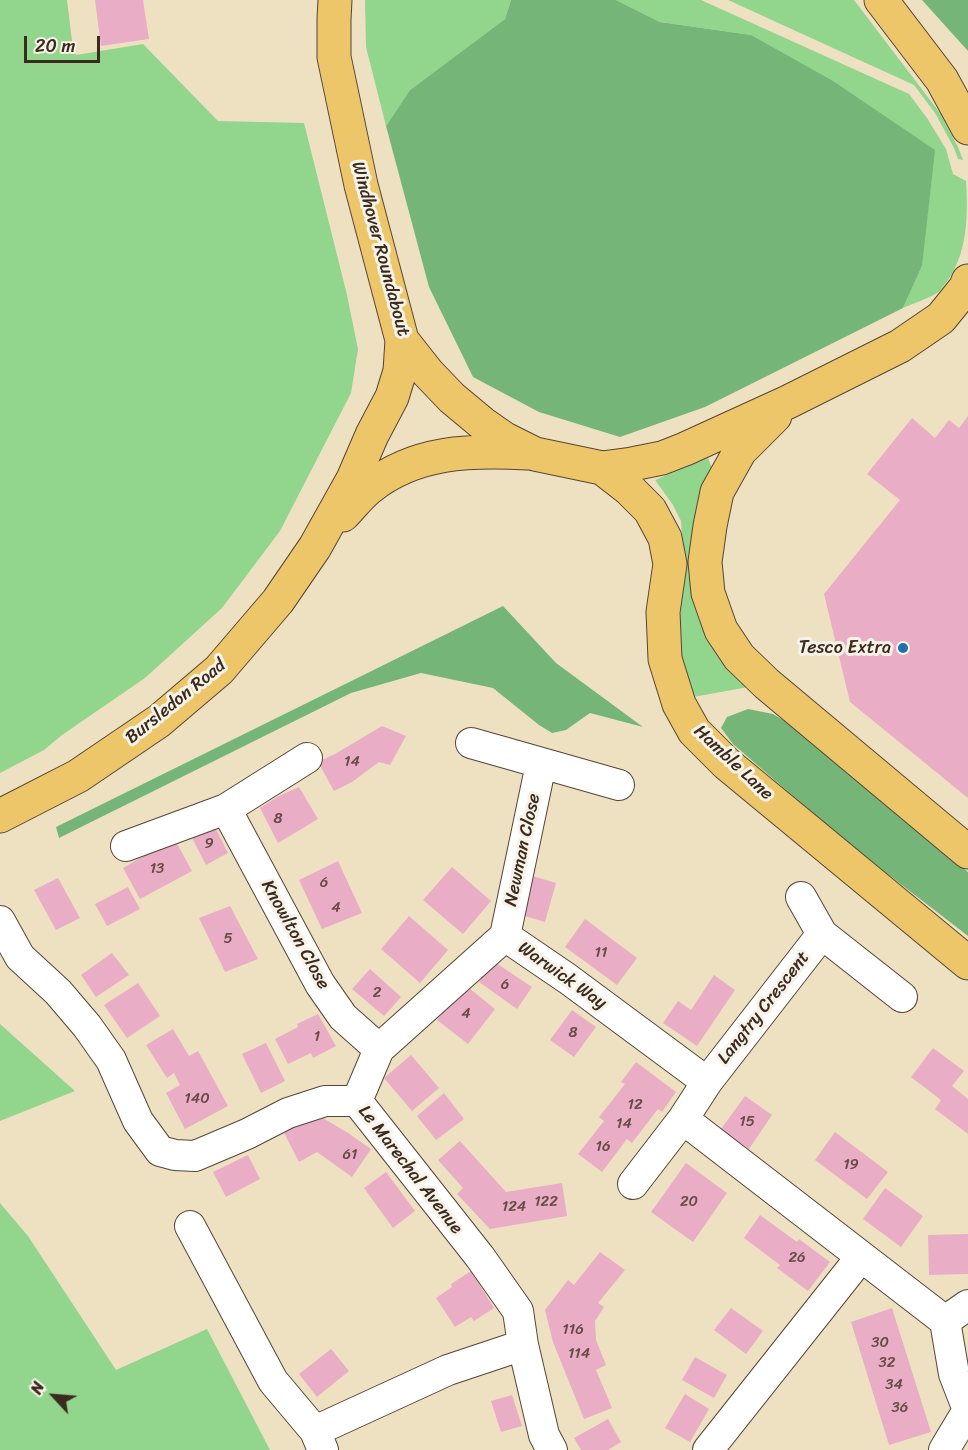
<!DOCTYPE html>
<html>
<head>
<meta charset="utf-8">
<style>
  body { margin:0 }
  #map { position:relative; width:968px; height:1450px; overflow:hidden; background:#eee1c2; font-family:Sriracha,sans-serif }
  canvas { display:block }
  .north { position:absolute; left:24px; top:1366px; width:60px; height:60px; -webkit-text-stroke:4px #f7f3e8; paint-order:stroke; rotate:296deg; font-size:16px; font-weight:700; line-height:24px; text-align:center; color:#3b2a1e }
  .north::after { content:''; display:block; margin:auto; width:21px; height:27px; background:#3b2a1e; clip-path:polygon(50% 0,100% 100%,50% 72%,0 100%) }
  .scale { position:absolute; left:24px; top:36px; width:76px; height:27px; box-sizing:border-box; border:3px solid #3b2a1e; border-top:0; padding-left:8px; font-size:18px; line-height:21px; white-space:nowrap; color:#3b2a1e; -webkit-text-stroke:4px #f7f3e8; paint-order:stroke }
</style>
</head>
<body>
<div id="map">
<canvas width="968" height="1450"></canvas>
<div class="north">N</div>
<div class="scale">20 m</div>
</div>
<script>
const ctx = document.querySelector('canvas').getContext('2d');
ctx.lineJoin = 'round';
function fill(path, color) {
  ctx.fillStyle = color;
  ctx.fill(path, 'evenodd');
}
function stroke(path, color, width, dash) {
  ctx.strokeStyle = color;
  ctx.lineWidth = width;
  ctx.lineCap = dash ? 'butt' : 'round';
  ctx.setLineDash(dash || []);
  ctx.stroke(path);
}
function label(font, color, halo, rows, align = 'center') {
  ctx.font = font + ' Sriracha,sans-serif';
  ctx.lineWidth = 6;
  ctx.setLineDash([]);
  ctx.textBaseline = 'middle';
  ctx.strokeStyle = halo;
  ctx.fillStyle = color;
  for (const [text, x, y, turn = 0] of rows) {
    ctx.save();
    ctx.translate(x, y);
    ctx.rotate((+turn || 0) * Math.PI / 180);
    ctx.textAlign = isNaN(turn) ? turn : align;
    if (halo) ctx.strokeText(text, 0, 0);
    ctx.fillText(text, 0, 0);
    ctx.restore();
  }
}
const green = new Path2D(`
  M0 0H67L72 41 76 55 143 44 218 121 304 123 347 295 358 349 351 393 280 531 222 608 145 678 62 735 44 750 0 773Z
  M365 0H511L505 19 410 90 386 126 366 47Z
  M616 0H701L909 94 927 118 946 149 953 174 966 181C968 216 968 253 946 283 943 286 941 291 937 293 927 299 914 303 903 308L922 266 751 35 660 22Z
  M728 0H854L940 113 958 147 963 160 958 159 954 148 935 113 914 85Z
  M708 458 712 468 697 517 754 686 693 697 682 661 679 635 684 562 681 521 673 505 655 480Z
  M0 1024 75 1091 0 1121Z
  M0 1203 28 1236 116 1370 207 1329 270 1450H0Z`);
const forest = new Path2D(`
  M511 0H616L660 22 751 35 833 81 935 150 922 266 903 308 705 407 620 437 539 412 473 377 429 287 386 126 410 90 505 19Z
  M922 0H968V51Z
  M503 606 556 663 643 727 590 713 566 730 552 733 539 725 493 688 421 673 351 693 59 838 56 827Z
  M748 709 773 714 801 731 861 784 968 872V936L845 841 733 744 721 728 727 717Z`);
const building = new Path2D(`
  M95 0H143L149 39 101 46Z
  M968 416V798L850 702 824 594 900 500 867 474 912 418 935 438 949 420 959 428Z
  M382 726 406 736 390 765 379 762 352 782 334 791 318 762 335 754Z
  M299 787 318 819 278 843 260 808 279 796Z
  M213 823 228 853 206 865 190 834Z
  M174 838 192 871 140 899 123 868Z
  M338 861 362 913 322 929 299 880Z
  M452 867 491 901 463 934 423 900Z
  M529 875 556 883 545 922 518 914Z
  M58 878 80 918 56 930 34 890Z
  M128 887 140 909 107 926 95 904Z
  M230 906 258 959 225 972 199 918Z
  M409 916 448 950 420 983 381 949Z
  M585 919 637 958 617 985 565 947Z
  M112 953 129 975 96 997 81 975Z
  M493 961 532 987 517 1009 479 982Z
  M370 969 401 997 384 1016 352 989Z
  M714 975 735 990 697 1046 663 1023 678 1001 691 1010Z
  M138 983 160 1016 127 1038 104 1005Z
  M464 984 495 1009 468 1044 437 1020Z
  M572 1010 596 1027 574 1057 550 1040Z
  M318 1014 336 1046 313 1058 311 1053 288 1064 275 1039 298 1027 297 1024Z
  M173 1029 189 1056 198 1051 228 1106 185 1129 166 1093 180 1085 174 1073 167 1078 146 1045Z
  M266 1043 285 1081 261 1093 242 1054Z
  M933 1048 964 1071 952 1086 968 1099V1134L935 1109 941 1100 911 1077Z
  M411 1055 439 1088 412 1111 384 1078Z
  M636 1062 676 1092 662 1112 658 1109 632 1143 627 1139 602 1172 578 1154 604 1121 599 1117 625 1084 621 1082Z
  M444 1093 464 1119 436 1140 417 1116Z
  M745 1096 772 1115 749 1149 721 1129Z
  M311 1111 348 1133 371 1149 352 1177 317 1152 299 1162 281 1127Z
  M835 1132 888 1172 867 1199 815 1160Z
  M460 1141 506 1192 562 1183 567 1216 490 1229 457 1194 463 1188 438 1160Z
  M248 1155 260 1179 226 1197 213 1172Z
  M686 1163 727 1193 693 1242 651 1212Z
  M386 1172 415 1211 393 1228 364 1188Z
  M885 1188 923 1216 901 1247 863 1219Z
  M760 1215 797 1242 799 1239 830 1262 808 1291 777 1268 780 1265 744 1238Z
  M968 1234V1274L929 1275 928 1235Z
  M600 1252 625 1270 598 1303 604 1307 595 1321 596 1340 606 1365 596 1370 612 1408 584 1419 553 1342 545 1310 568 1280 574 1285Z
  M471 1271 494 1308 474 1321 471 1317 455 1327 436 1298 452 1287 451 1284Z
  M731 1308 763 1331 746 1354 714 1330Z
  M892 1308 931 1432 889 1445 851 1322Z
  M331 1349 349 1371 317 1397 299 1374Z
  M695 1357 727 1375 714 1398 682 1380Z
  M685 1394 709 1409 690 1442 665 1428Z
  M512 1395 522 1426 501 1432 491 1401Z
  M608 1419 621 1442 608 1450H581L574 1438Z`);
const minor = new Path2D(`
  M471 743 619 785
  M226 809 320 984 343 1017 379 1049
  M126 846 226 809 307 758
  M801 897 822 934 902 997
  M0 921 20 957 58 992 87 1026 111 1060 138 1121 160 1151 175 1155 195 1156 247 1134 288 1113 325 1101H357L480 1257 518 1311 523 1345 544 1435 552 1450
  M505 936 541 764
  M357 1101 379 1049 505 936 568 979 707 1082
  M683 1119 945 1321 954 1374 968 1410 944 1450
  M633 1184 683 1119 707 1082 822 934
  M190 1226 273 1381 315 1431 323 1450
  M945 1321 968 1305
  M315 1431 448 1370 523 1345
  M708 1450 861 1257`);
const primary = new Path2D(`
  M335 0 334 19V57L361 185 402 340 428 373 452 398 482 423 505 439 535 454 602 468 632 464 662 458 685 449 788 402 900 346 941 318 966 287 968 281
  M881 0 942 80 968 128
  M775 416 740 451 717 492 710 526 705 562 708 593 721 630 739 657 767 684 968 852
  M602 468 629 489 650 510 665 538 670 564 663 612 665 659 679 704 694 731 727 764 968 963
  M343 515C351 507 359 496 369 488 415 451 470 450 527 453
  M0 816 78 776 159 721 219 670 278 601 315 547 353 479 372 435 392 397 400 371 402 340`);
const markers = [
  [903,648,6,"#1f6fb2"]
];
const numberNames = [
  ["14",352,762],
  ["8",278,819],
  ["9",209,844],
  ["13",157,869],
  ["6",324,883],
  ["4",336,908],
  ["5",228,939],
  ["11",601,953],
  ["6",505,985],
  ["2",377,993],
  ["4",466,1014],
  ["8",573,1033],
  ["1",317,1037],
  ["140",197,1099],
  ["12",635,1105],
  ["15",747,1122],
  ["14",624,1124],
  ["16",603,1147],
  ["61",350,1155],
  ["19",851,1165],
  ["122",546,1202],
  ["20",689,1202],
  ["124",514,1207],
  ["26",797,1258],
  ["116",573,1330],
  ["30",880,1343],
  ["114",579,1354],
  ["32",887,1363],
  ["34",894,1385],
  ["36",900,1408]
];
const streetNames = [
  ["Windhover Roundabout",380,249,75],
  ["Bursledon Road",176,702,-39],
  ["Hamble Lane",733,763,43],
  ["Newman Close",523,850,-78],
  ["Knowlton Close",295,935,61],
  ["Warwick Way",562,976,35],
  ["Langtry Crescent",764,1008,-52],
  ["Le Marechal Avenue",410,1170,52]
];
const poiNames = [
  ["Tesco Extra",891,648]
];
fill(green, '#92d58d');
fill(forest, '#75b678');
fill(building, '#eaadc6');
stroke(minor, '#564537', 32);
stroke(primary, '#564537', 35);
stroke(minor, '#fff', 30);
stroke(primary, '#ecc669', 33);
for (const [x, y, r, color] of markers) {
  const dot = new Path2D();
  dot.arc(x, y, r, 0, 2 * Math.PI);
  ctx.fillStyle = color;
  ctx.fill(dot);
  stroke(dot, '#f7f3e8', 2);
}
label('15px', '#674b48', null, numberNames);
label('18px', '#3b2a1e', '#f7f3e8', streetNames);
label('18px', '#3b2a1e', '#f7f3e8', poiNames, 'right');
</script>
</body>
</html>
